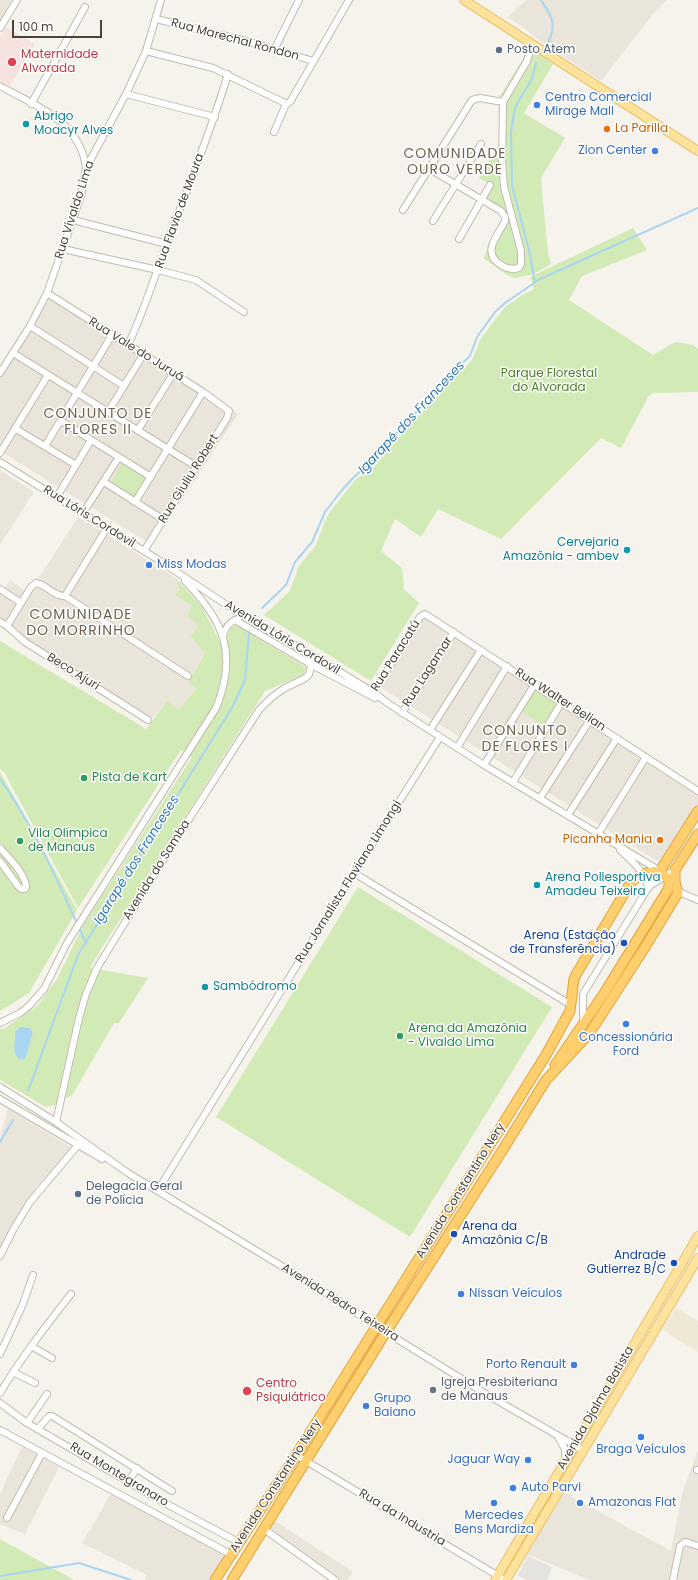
<!DOCTYPE html>
<html>
<head>
<meta charset="utf-8">
<style>
  body { margin:0 }
  #map { position:relative; width:698px; height:1580px; overflow:hidden; background:#f6f3ec; font-family:Poppins,sans-serif }
  canvas { display:block }
  .scale { position:absolute; left:12px; top:20px; width:90px; height:18px; box-sizing:border-box; border:2px solid #4b4439; border-top:0; padding-left:5px; font-size:12px; line-height:14px; white-space:nowrap; color:#4b4439; -webkit-text-stroke:3px #fff; paint-order:stroke }
</style>
</head>
<body>
<div id="map">
<canvas width="698" height="1580"></canvas>
<div class="scale">100 m</div>
</div>
<script>
const ctx = document.querySelector('canvas').getContext('2d');
ctx.lineJoin = 'round';
function fill(path, color) {
  ctx.fillStyle = color;
  ctx.fill(path, 'evenodd');
}
function stroke(path, color, width, dash) {
  ctx.strokeStyle = color;
  ctx.lineWidth = width;
  ctx.lineCap = dash ? 'butt' : 'round';
  ctx.setLineDash(dash || []);
  ctx.stroke(path);
}
function label(font, color, halo, rows, align = 'center') {
  ctx.font = font + ' Poppins,sans-serif';
  ctx.lineWidth = 3;
  ctx.setLineDash([]);
  ctx.textBaseline = 'middle';
  ctx.strokeStyle = halo;
  ctx.fillStyle = color;
  for (const [text, x, y, turn = 0] of rows) {
    ctx.save();
    ctx.translate(x, y);
    ctx.rotate((+turn || 0) * Math.PI / 180);
    ctx.textAlign = isNaN(turn) ? turn : align;
    if (halo) ctx.strokeText(text, 0, 0);
    ctx.fillText(text, 0, 0);
    ctx.restore();
  }
}
const residential = new Path2D(`
  M0 0H11L0 22Z
  M526 0H667L658 8 601 81 550 48 508 17Z
  M47 293 238 414 152 545 0 451V375Z
  M0 470 34 492 0 545Z
  M78 517 176 578 179 590 193 606 199 626 190 637 205 652 188 683 196 689 179 711 167 701 153 718 24 638 17 629 0 619V587L4 589 10 580 27 592 36 578 38 579Z
  M425 609 698 789V806L659 862 375 684Z
  M8 1108 73 1149 36 1187 0 1252V1139Z
  M22 1447 59 1467 25 1534 0 1524V1494Z
  M698 1450V1580H590L526 1554 563 1492 671 1551 683 1491Z
  M111 1494 225 1555 209 1580H145L147 1575 82 1543Z
  M275 1521 353 1572 347 1580H327L321 1574 266 1534Z`);
const education = new Path2D(`
  M676 1308 698 1321V1352L662 1330Z`);
const medical = new Path2D(`
  M6 27 35 44 10 86 0 80V37Z`);
const green = new Path2D(`
  M530 48 553 64 524 113 565 138 541 178 548 254 551 264 534 274 515 278 507 275 483 258 503 220V215L481 197 488 183 479 178 499 144 500 107 498 99Z
  M633 228 647 250 582 276 569 300 653 355 675 342 693 345 698 349V392L653 393 648 397 621 448 601 438 501 539 438 509 421 537 395 519 381 551 402 568 404 589 419 603 371 681 264 615 290 591 299 566 316 545 327 516 355 480 375 466 435 397 472 360 481 338 505 307 521 296 534 289 530 277Z
  M123 461 147 476 134 499 110 484Z
  M176 578 202 607 220 642 228 634 230 627 237 625 307 668 303 675 265 691 102 948 90 968 148 978 119 1023H114L73 1094 55 1105 46 1107 0 1080V1029L5 1028 37 1006 57 979 84 924 192 757 181 750 78 908 4 772 0 769V641L146 729 167 701 179 710 196 689 188 683 205 653 190 637 199 626 187 615 192 606 175 595 179 590Z
  M535 682 562 699 546 727 519 710Z
  M0 772 77 910 29 993 0 1011Z
  M358 887 552 1007 410 1237 216 1117Z
  M0 1539 74 1580H0Z`);
const parking = new Path2D(`
  M528 1556 552 1567 547 1580H528L517 1576Z`);
const water = new Path2D(`
  M20 1027 30 1028 33 1033 25 1059H19C11 1051 16 1044 15 1032Z`);
const stream = new Path2D(`
  M541 0C552 17 557 23 548 43
  M535 283 529 250 512 186 511 133 514 112 518 102 532 79 536 63
  M262 608 286 585 295 562 312 542 325 512 342 490 354 477 371 462 392 438 420 408 441 383 470 356 477 337 495 312 505 303 540 279 698 208
  M0 779C32 823 54 874 77 923
  M79 927 86 943
  M28 1091 78 955 233 706 245 680 249 633
  M0 1142 13 1120
  M0 1576 79 1563 131 1580`);
const minor = new Path2D(`
  M156 19 250 42 313 61
  M0 28 17 0
  M274 50 299 0
  M146 51 213 68 287 104 290 102 349 0
  M545 53 550 45
  M0 86C36 106 80 121 86 168
  M126 94 215 117
  M31 104 85 7
  M274 132 286 104
  M428 168 501 211 505 217V221C497 237 481 252 501 265 507 269 512 270 519 268L521 264V251L504 187 502 162 503 102 527 61 532 44
  M403 210 472 100 480 98 503 102
  M73 220 167 244
  M433 221 481 144
  M459 239 490 185
  M63 249 158 270 196 280 244 312
  M47 293 203 392 229 411 227 418 144 551
  M30 326 124 386
  M128 345C144 311 155 276 168 240 189 185 211 131 228 74
  M13 353 197 467
  M0 373 30 326 47 293 81 196 86 168 126 94 146 51 161 0
  M108 412 143 355
  M61 421 151 477
  M16 429 76 465
  M138 430 173 374
  M45 446 112 335
  M0 453 48 375
  M0 462 157 559 248 619 309 653 373 692 389 704 484 765 660 871
  M104 482 164 520
  M57 497 91 440
  M135 502 203 392
  M83 513 119 457
  M0 589 21 603
  M65 596 107 528
  M235 620 312 665 375 698
  M0 622 7 626 25 642 148 720
  M7 626 31 587 36 583C46 584 54 597 65 596L188 676
  M223 636C225 627 229 622 238 619
  M371 696 420 617 425 614 698 791
  M402 713 454 632
  M430 730 481 650
  M457 748 507 666
  M484 765 535 684
  M513 782 562 702
  M540 798 590 720
  M568 815 617 738
  M598 834 646 757
  M0 848C9 858 24 872 26 886L25 889H21L18 886 0 861
  M620 850C631 860 646 873 648 888
  M354 873 571 1005
  M677 891 698 900
  M0 1023 20 1013 29 1006 44 989 67 943 216 708C238 654 224 621 185 581
  M583 1023V994L648 888 651 885 675 870
  M0 1087 56 1122 128 1173 336 1299 376 1326 491 1397 583 1450
  M0 1099 102 1159
  M56 1122 79 1018 86 994 97 968 175 841 259 710C267 701 275 694 285 688 305 677 315 681 309 653
  M158 1190 354 873 440 737
  M0 1256 13 1230 30 1202 78 1145
  M31 1346 52 1358
  M0 1354 23 1304 33 1275
  M13 1372 35 1383
  M0 1393C21 1358 46 1326 71 1294
  M0 1403 27 1423 163 1502 240 1543
  M27 1423 47 1394
  M38 1429 49 1416H52L172 1491
  M0 1430 232 1555
  M557 1435 565 1449V1460
  M296 1455 505 1580
  M697 1470H698
  M129 1481 137 1468
  M7 1518 42 1453
  M264 1529 335 1580
  M673 1580 680 1546 685 1542 698 1546`);
const major = new Path2D(`
  M464 0 698 151
  M495 1580 698 1236
  M506 1580 698 1258`);
const highway = new Path2D(`
  M660 871 698 811
  M555 1065 605 992 669 888V880L660 871
  M215 1580 296 1455 546 1055 570 1011 574 979 577 973 628 887C636 875 645 872 660 871
  M232 1580 386 1332 502 1151 546 1080 589 1034 647 944 678 893 675 882V870L698 834`);
const markers = [
  [499,50,4,"#5c6f8a"],
  [12,62,5,"#e0444e"],
  [537,105,4,"#3f7fe0"],
  [26,124,4,"#0f9aa8"],
  [607,129,4,"#e8710a"],
  [655,151,4,"#3f7fe0"],
  [627,550,4,"#0f9aa8"],
  [149,565,4,"#3f7fe0"],
  [84,778,4,"#2e9e5b"],
  [660,840,4,"#e8710a"],
  [20,841,4,"#2e9e5b"],
  [537,885,4,"#0f9aa8"],
  [624,943,4,"#1a4fb4"],
  [205,987,4,"#0f9aa8"],
  [626,1024,4,"#3f7fe0"],
  [400,1036,4,"#2e9e5b"],
  [78,1194,4,"#5c6f8a"],
  [454,1234,4,"#1a4fb4"],
  [674,1263,4,"#1a4fb4"],
  [461,1294,4,"#3f7fe0"],
  [574,1365,4,"#3f7fe0"],
  [433,1390,4,"#6b7280"],
  [247,1391,5,"#e0444e"],
  [366,1406,4,"#3f7fe0"],
  [641,1437,4,"#3f7fe0"],
  [528,1460,4,"#3f7fe0"],
  [513,1488,4,"#3f7fe0"],
  [494,1503,4,"#3f7fe0"],
  [580,1503,4,"#3f7fe0"]
];
const streetNames = [
  ["Rua Marechal Rondon",235,40,15],
  ["Rua Vivaldo Lima",75,210,-72],
  ["Rua Flavio de Moura",180,211,-70],
  ["Rua Vale do Juruá",136,350,32],
  ["Rua Giuliu Robert",189,479,-58],
  ["Rua Lóris Cordovil",89,517,32],
  ["Avenida Lóris Cordovil",282,638,31],
  ["Rua Paracatú",396,656,-58],
  ["Beco Ajuri",73,672,32],
  ["Rua Lagamar",428,672,-57],
  ["Rua Walter Belian",560,700,33],
  ["Avenida do Samba",157,870,-58],
  ["Rua Jornalista Flaviano Limongi",349,882,-58],
  ["Avenida Constantino Nery",461,1191,-58],
  ["Avenida Pedro Teixeira",340,1303,32],
  ["Avenida Djalma Batista",596,1408,-60],
  ["Rua Montegranaro",119,1475,31],
  ["Avenida Constantino Nery",276,1486,-57],
  ["Rua da Industria",402,1518,31]
];
const serviceNames = [
  ["Posto Atem",507,50],
  ["Delegacia Geral",86,1187],
  ["de Polícia",86,1201]
];
const healthNames = [
  ["Maternidade",21,55],
  ["Alvorada",21,69],
  ["Centro",256,1384],
  ["Psiquiátrico",256,1398]
];
const shopNames = [
  ["Centro Comercial",545,98],
  ["Mirage Mall",545,112],
  ["Zion Center",647,151,"right"],
  ["Miss Modas",157,565],
  ["Concessionária",626,1038,"center"],
  ["Ford",626,1052,"center"],
  ["Nissan Veículos",469,1294],
  ["Porto Renault",566,1365,"right"],
  ["Grupo",374,1399],
  ["Baiano",374,1413],
  ["Braga Veículos",641,1450,"center"],
  ["Jaguar Way",520,1460,"right"],
  ["Auto Parvi",521,1488],
  ["Amazonas Flat",588,1503],
  ["Mercedes",494,1516,"center"],
  ["Bens Mardiza",494,1530,"center"]
];
const cultureNames = [
  ["Abrigo",34,117],
  ["Moacyr Alves",34,131],
  ["Cervejaria",619,543,"right"],
  ["Amazônia - ambev",619,557,"right"],
  ["Arena Poliesportiva",545,878],
  ["Amadeu Teixeira",545,892],
  ["Sambódromo",213,987]
];
const foodNames = [
  ["La Parilla",615,129],
  ["Picanha Mania",652,840,"right"]
];
const parkNames = [
  ["Parque Florestal",549,374],
  ["do Alvorada",549,388]
];
const leisureNames = [
  ["Pista de Kart",92,778],
  ["Vila Olímpica",28,834],
  ["de Manaus",28,848],
  ["Arena da Amazônia",408,1029],
  ["- Vivaldo Lima",408,1043]
];
const transitNames = [
  ["Arena (Estação",616,936],
  ["de Transferência)",616,950],
  ["Arena da",462,1227,"left"],
  ["Amazônia C/B",462,1241,"left"],
  ["Andrade",666,1256],
  ["Gutierrez B/C",666,1270]
];
const worshipNames = [
  ["Igreja Presbiteriana",441,1383],
  ["de Manaus",441,1397]
];
const waterNames = [
  ["Igarapé dos Franceses",412,418,-47],
  ["Igarapé dos Franceses",137,860,-58]
];
const quarterNames = [
  ["COMUNIDADE",455,154],
  ["OURO VERDE",455,170],
  ["CONJUNTO DE",98,414],
  ["FLORES II",98,430],
  ["COMUNIDADE",81,615],
  ["DO MORRINHO",81,631],
  ["CONJUNTO",525,731],
  ["DE FLORES I",525,747]
];
fill(residential, '#eae5da');
fill(education, '#efe8d6');
fill(medical, '#f6e3e0');
fill(green, '#d2eab5');
fill(parking, '#e5e3e0');
fill(water, '#a9d4f2');
stroke(stream, '#a9d4f2', 2);
stroke(minor, '#c2bbae', 8);
stroke(major, '#e6c16a', 10);
stroke(highway, '#e0a43c', 11);
stroke(minor, '#fff', 6);
stroke(major, '#ffe39c', 8);
stroke(highway, '#ffcf6e', 9);
for (const [x, y, r, color] of markers) {
  const dot = new Path2D();
  dot.arc(x, y, r, 0, 2 * Math.PI);
  ctx.fillStyle = color;
  ctx.fill(dot);
  stroke(dot, '#fff', 1.5);
}
label('12px', '#4b4439', '#fff', streetNames);
label('12px', '#4e5e75', '#fff', serviceNames, 'left');
label('12px', '#be3a42', '#fff', healthNames, 'left');
label('12px', '#366cbe', '#fff', shopNames, 'left');
label('12px', '#0d838f', '#fff', cultureNames, 'left');
label('12px', '#c56008', '#fff', foodNames, 'left');
label('12px', '#4a7f2a', '#fff', parkNames);
label('12px', '#27864d', '#fff', leisureNames, 'left');
label('12px', '#164399', '#fff', transitNames, 'right');
label('12px', '#5b616d', '#fff', worshipNames, 'left');
label('italic 13px', '#2e7ab2', '#fff', waterNames);
ctx.letterSpacing = '1px';
label('14px', '#6e6250', '#fff', quarterNames);
ctx.letterSpacing = '0px';
</script>
</body>
</html>
